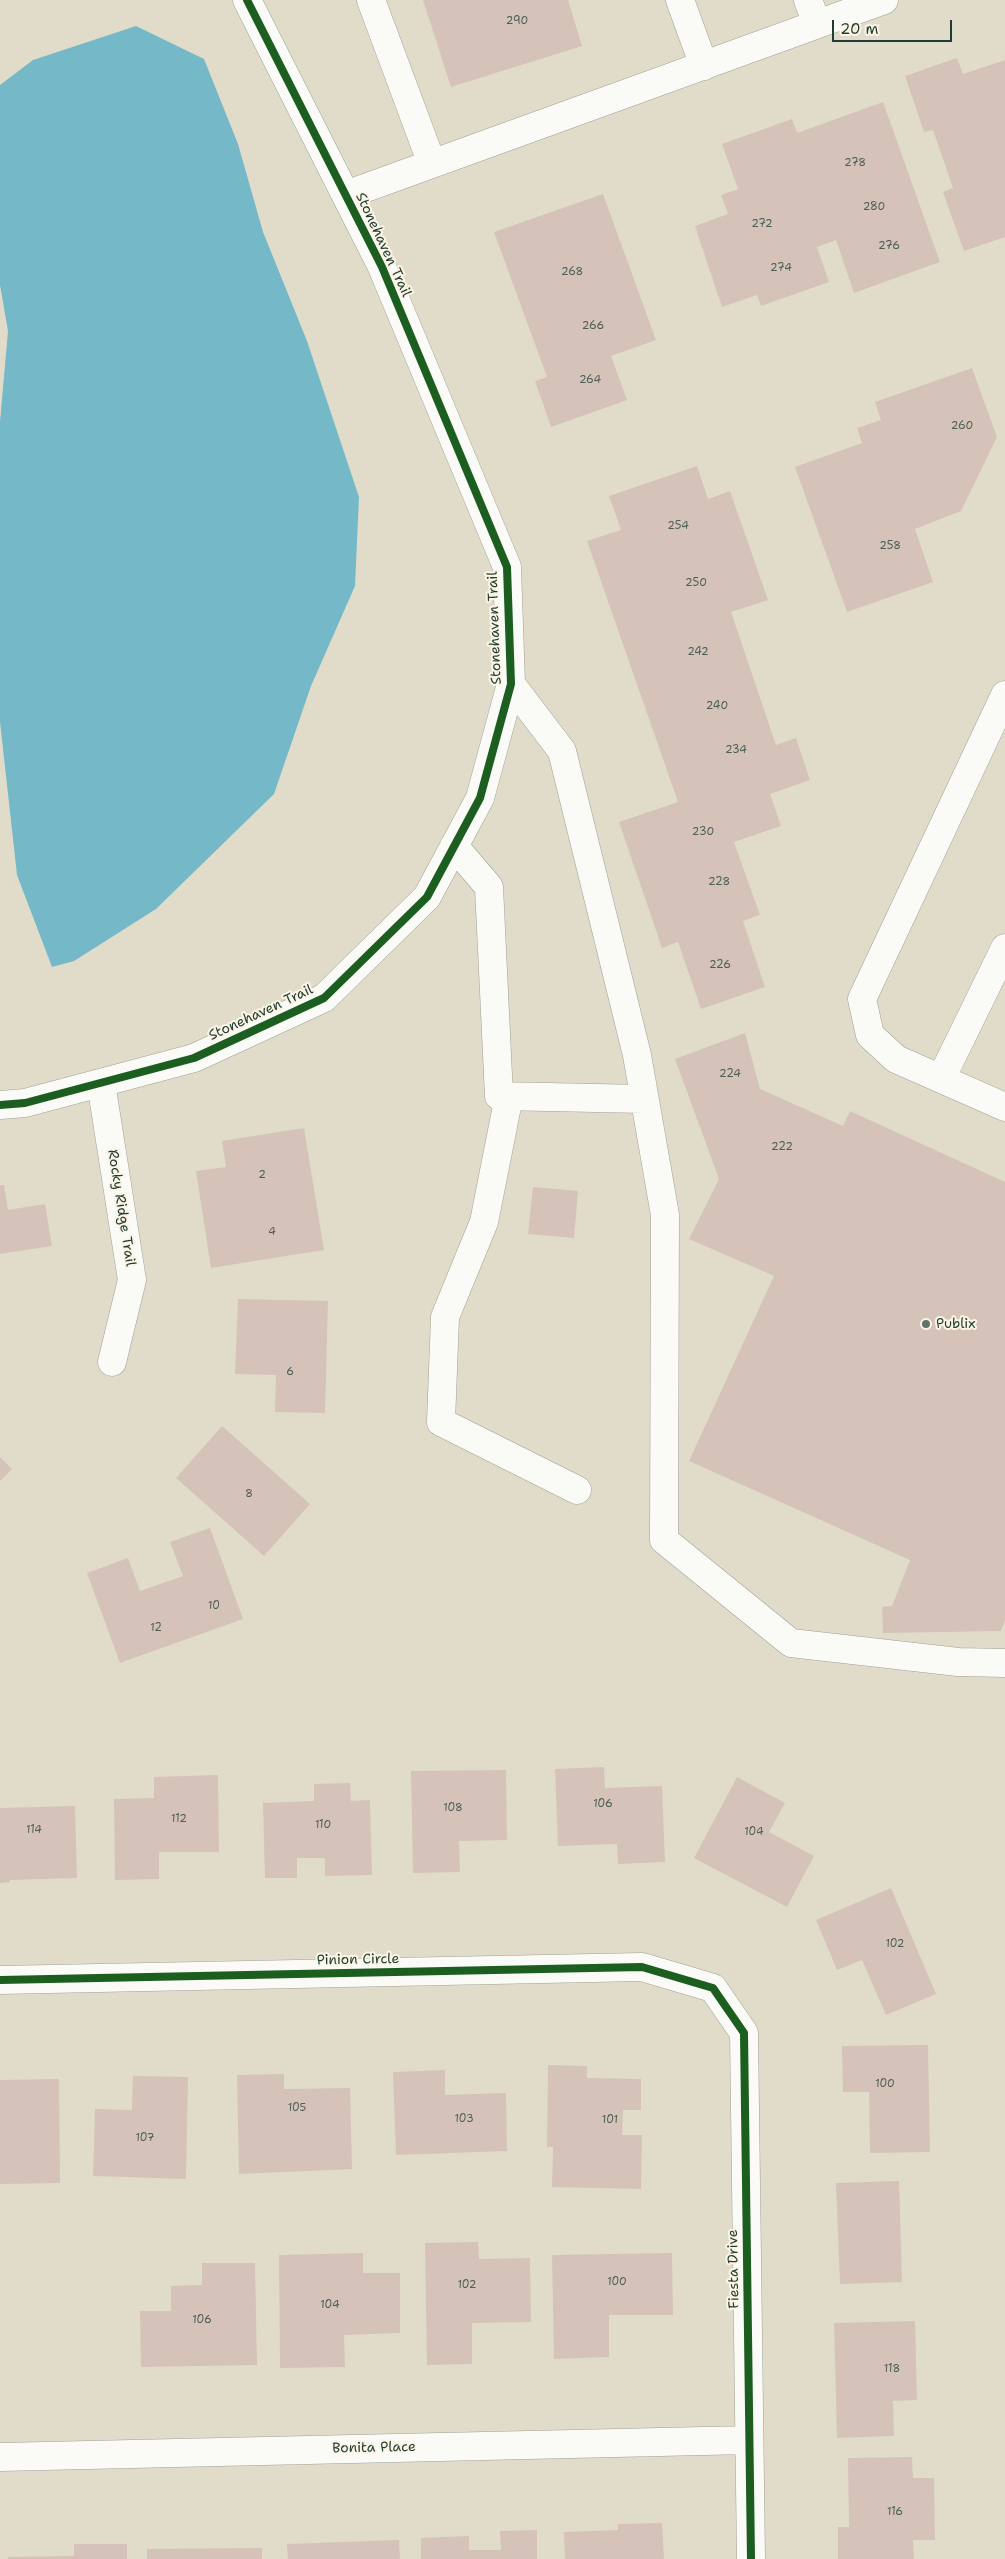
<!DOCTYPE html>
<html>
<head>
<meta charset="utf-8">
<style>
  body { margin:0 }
  #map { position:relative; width:1005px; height:2559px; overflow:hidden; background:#e1dcca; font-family:"Shantell Sans",sans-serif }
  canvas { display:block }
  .scale { position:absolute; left:832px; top:20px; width:120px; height:22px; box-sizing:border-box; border:2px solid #1f3d34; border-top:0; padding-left:6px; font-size:15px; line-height:18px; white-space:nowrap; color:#1f3d34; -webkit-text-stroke:4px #fcf5e5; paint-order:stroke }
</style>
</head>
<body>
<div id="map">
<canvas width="1005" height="2559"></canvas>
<div class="scale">20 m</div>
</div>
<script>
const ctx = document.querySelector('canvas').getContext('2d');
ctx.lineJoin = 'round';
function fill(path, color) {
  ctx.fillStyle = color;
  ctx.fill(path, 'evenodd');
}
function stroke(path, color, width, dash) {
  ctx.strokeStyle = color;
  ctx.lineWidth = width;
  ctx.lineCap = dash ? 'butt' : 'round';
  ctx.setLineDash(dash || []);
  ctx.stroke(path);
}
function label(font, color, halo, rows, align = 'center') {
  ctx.font = font + ' "Shantell Sans",sans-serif';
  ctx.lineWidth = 4;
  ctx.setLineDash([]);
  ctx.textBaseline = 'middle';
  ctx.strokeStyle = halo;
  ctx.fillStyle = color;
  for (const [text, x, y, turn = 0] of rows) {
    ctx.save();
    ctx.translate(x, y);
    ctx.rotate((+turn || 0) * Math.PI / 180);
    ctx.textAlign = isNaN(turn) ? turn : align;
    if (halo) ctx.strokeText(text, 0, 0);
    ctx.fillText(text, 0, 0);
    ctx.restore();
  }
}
const water = new Path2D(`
  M136 26 204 59 238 144 263 232 307 341 359 497 355 586 311 686 274 794 156 909 74 961 52 967 17 875 0 722V422L8 331 0 285V85L33 60Z`);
const building = new Path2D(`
  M423 0H568L582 46 451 87Z
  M957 58 963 74 1005 60V237L964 251 943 192 953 188 933 130 924 132 905 76Z
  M883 102 940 262 854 293 836 240 817 247 829 282 761 306 757 295 722 307 695 226 728 214 721 195 738 189 722 144 792 119 797 133Z
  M603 194 656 340 611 356 627 400 551 427 535 381 547 377 494 232Z
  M972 368 997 437 961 511 915 529 933 582 847 612 795 467 862 443 857 428 881 420 875 402Z
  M697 466 708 499 730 491 768 600 731 612 776 745 796 738 810 780 770 794 781 826 734 842 760 915 743 921 765 987 701 1009 678 942 662 948 619 822 678 802 587 541 621 530 609 496Z
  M745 1033 760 1089 843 1126 850 1111 1005 1182V1620L1001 1631 883 1633 882 1607 892 1606 910 1560 689 1461 774 1276 689 1239 719 1179 675 1059Z
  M304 1128 324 1250 211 1268 196 1171 226 1167 222 1141Z
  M0 1185H4L8 1210 45 1204 52 1246 0 1254Z
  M533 1187 578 1191 574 1238 528 1234Z
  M238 1299 328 1301 325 1413 275 1412 276 1375 235 1374Z
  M222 1426 310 1504 264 1556 176 1478Z
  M0 1457 12 1469 0 1481Z
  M210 1528 243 1619 120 1663 87 1573 128 1558 140 1591 183 1576 170 1542Z
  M604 1767 605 1788 662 1786 665 1862 618 1864 617 1844 558 1846 555 1769Z
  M506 1770 507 1840 459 1841 460 1872 413 1873 411 1771Z
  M218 1775 219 1852H159V1879L115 1880 114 1799 154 1798V1777Z
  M737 1777 785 1803 769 1832 814 1856 787 1907 694 1858Z
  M350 1783 351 1801 370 1800 372 1875 325 1876V1858H297V1878H265L263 1803 314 1801V1784Z
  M75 1806 77 1878 10 1880V1882L0 1883V1808Z
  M891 1888 936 1994 886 2015 862 1960 837 1970 816 1920Z
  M928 2045 930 2152 870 2153 869 2092H843L842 2046Z
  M548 2065 587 2066V2078L641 2079V2110H623L622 2135H642L641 2189 552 2187 553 2147H547Z
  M445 2070V2095L506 2093 507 2151 396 2155 393 2072Z
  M284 2074V2089L350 2088 352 2169 239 2174 237 2075Z
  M133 2076 188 2077 186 2179 93 2176 95 2109 132 2110Z
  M59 2079 60 2183 0 2184V2080Z
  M899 2181 902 2282 840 2284 836 2183Z
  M478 2242 479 2259 530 2258 531 2322 472 2323V2364L427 2365 425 2243Z
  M363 2253V2273H400V2333L344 2335 345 2367 280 2368 279 2255Z
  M672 2253 673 2315H609V2357L554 2359 552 2255Z
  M202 2263H255L257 2365 141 2367 140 2311H171V2286L202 2285Z
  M915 2321 917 2400 893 2401 894 2436 837 2438 834 2323Z
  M912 2457 913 2478H934L935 2540H913L914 2559H838V2527H849L848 2458Z
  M662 2523 664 2559H565L564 2532 618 2530V2524Z
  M537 2530V2559H421V2538L469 2536V2550H501L500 2531Z
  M399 2540 400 2559H288L287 2544Z
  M74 2544H127V2559H8V2557L74 2556Z
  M262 2548V2559H147V2549Z`);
const minor = new Path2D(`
  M371 0 432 164
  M680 0 704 66
  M808 0 817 24
  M346 195 884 0
  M511 684 562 751 637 1055 665 1215 664 1540 791 1643 958 1662 1005 1663
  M1005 695 862 999 870 1035 896 1059 1005 1107
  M454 846 489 887 499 1096 644 1099
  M941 1079 1005 948
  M101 1083 132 1280 112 1362
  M509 1096 484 1222 445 1317 441 1422 577 1490
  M0 1105 25 1103 194 1058 324 998 427 897 480 798 511 684 507 567 382 267 247 0
  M0 1980 642 1967 713 1988 744 2033 751 2559
  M0 2457 748 2440`);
const cycleway = new Path2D(`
  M0 1105 25 1103 194 1058 324 998 427 897 480 798 511 684 507 567 382 267 247 0
  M0 1980 642 1967 713 1988 744 2033 751 2559`);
const markers = [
  [926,1324,5,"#637568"]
];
const numberNames = [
  ["290",517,21],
  ["278",855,163],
  ["280",874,207],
  ["272",762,224],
  ["276",889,246],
  ["274",781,268],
  ["268",572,272],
  ["266",593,326],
  ["264",590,380],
  ["260",962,426],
  ["254",678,526],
  ["258",890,546],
  ["250",696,583],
  ["242",698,652],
  ["240",717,706],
  ["234",736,750],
  ["230",703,832],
  ["228",719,882],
  ["226",720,965],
  ["224",730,1074],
  ["222",782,1147],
  ["2",262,1175],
  ["4",272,1232],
  ["6",290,1372],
  ["8",249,1494],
  ["10",214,1606],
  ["12",156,1628],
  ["106",603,1804],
  ["108",453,1808],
  ["112",179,1819],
  ["110",323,1825],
  ["114",34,1830],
  ["104",754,1832],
  ["102",895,1944],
  ["100",885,2084],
  ["105",297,2108],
  ["103",464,2119],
  ["101",610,2120],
  ["107",145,2138],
  ["100",617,2282],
  ["102",467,2285],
  ["104",330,2305],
  ["106",202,2320],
  ["118",892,2369],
  ["116",895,2512]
];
const streetNames = [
  ["Stonehaven Trail",383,245,65],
  ["Stonehaven Trail",495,628,-92],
  ["Stonehaven Trail",261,1013,-25],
  ["Rocky Ridge Trail",121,1208,81],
  ["Pinion Circle",358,1960,-1],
  ["Fiesta Drive",734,2269,-91],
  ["Bonita Place",374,2448,-1]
];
const poiNames = [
  ["Publix",936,1324]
];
fill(water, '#75b8c7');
fill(building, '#d5c3b9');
stroke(minor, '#a0a196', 29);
stroke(minor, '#fafaf7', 28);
stroke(cycleway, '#1b5e20', 8);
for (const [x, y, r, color] of markers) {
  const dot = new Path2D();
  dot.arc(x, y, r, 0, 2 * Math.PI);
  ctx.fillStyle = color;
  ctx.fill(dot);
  stroke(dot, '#fcf5e5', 2);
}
label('11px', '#4c5e55', null, numberNames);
label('14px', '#1f3d34', '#fcf5e5', streetNames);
label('14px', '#1f3d34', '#fcf5e5', poiNames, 'left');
</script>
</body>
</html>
